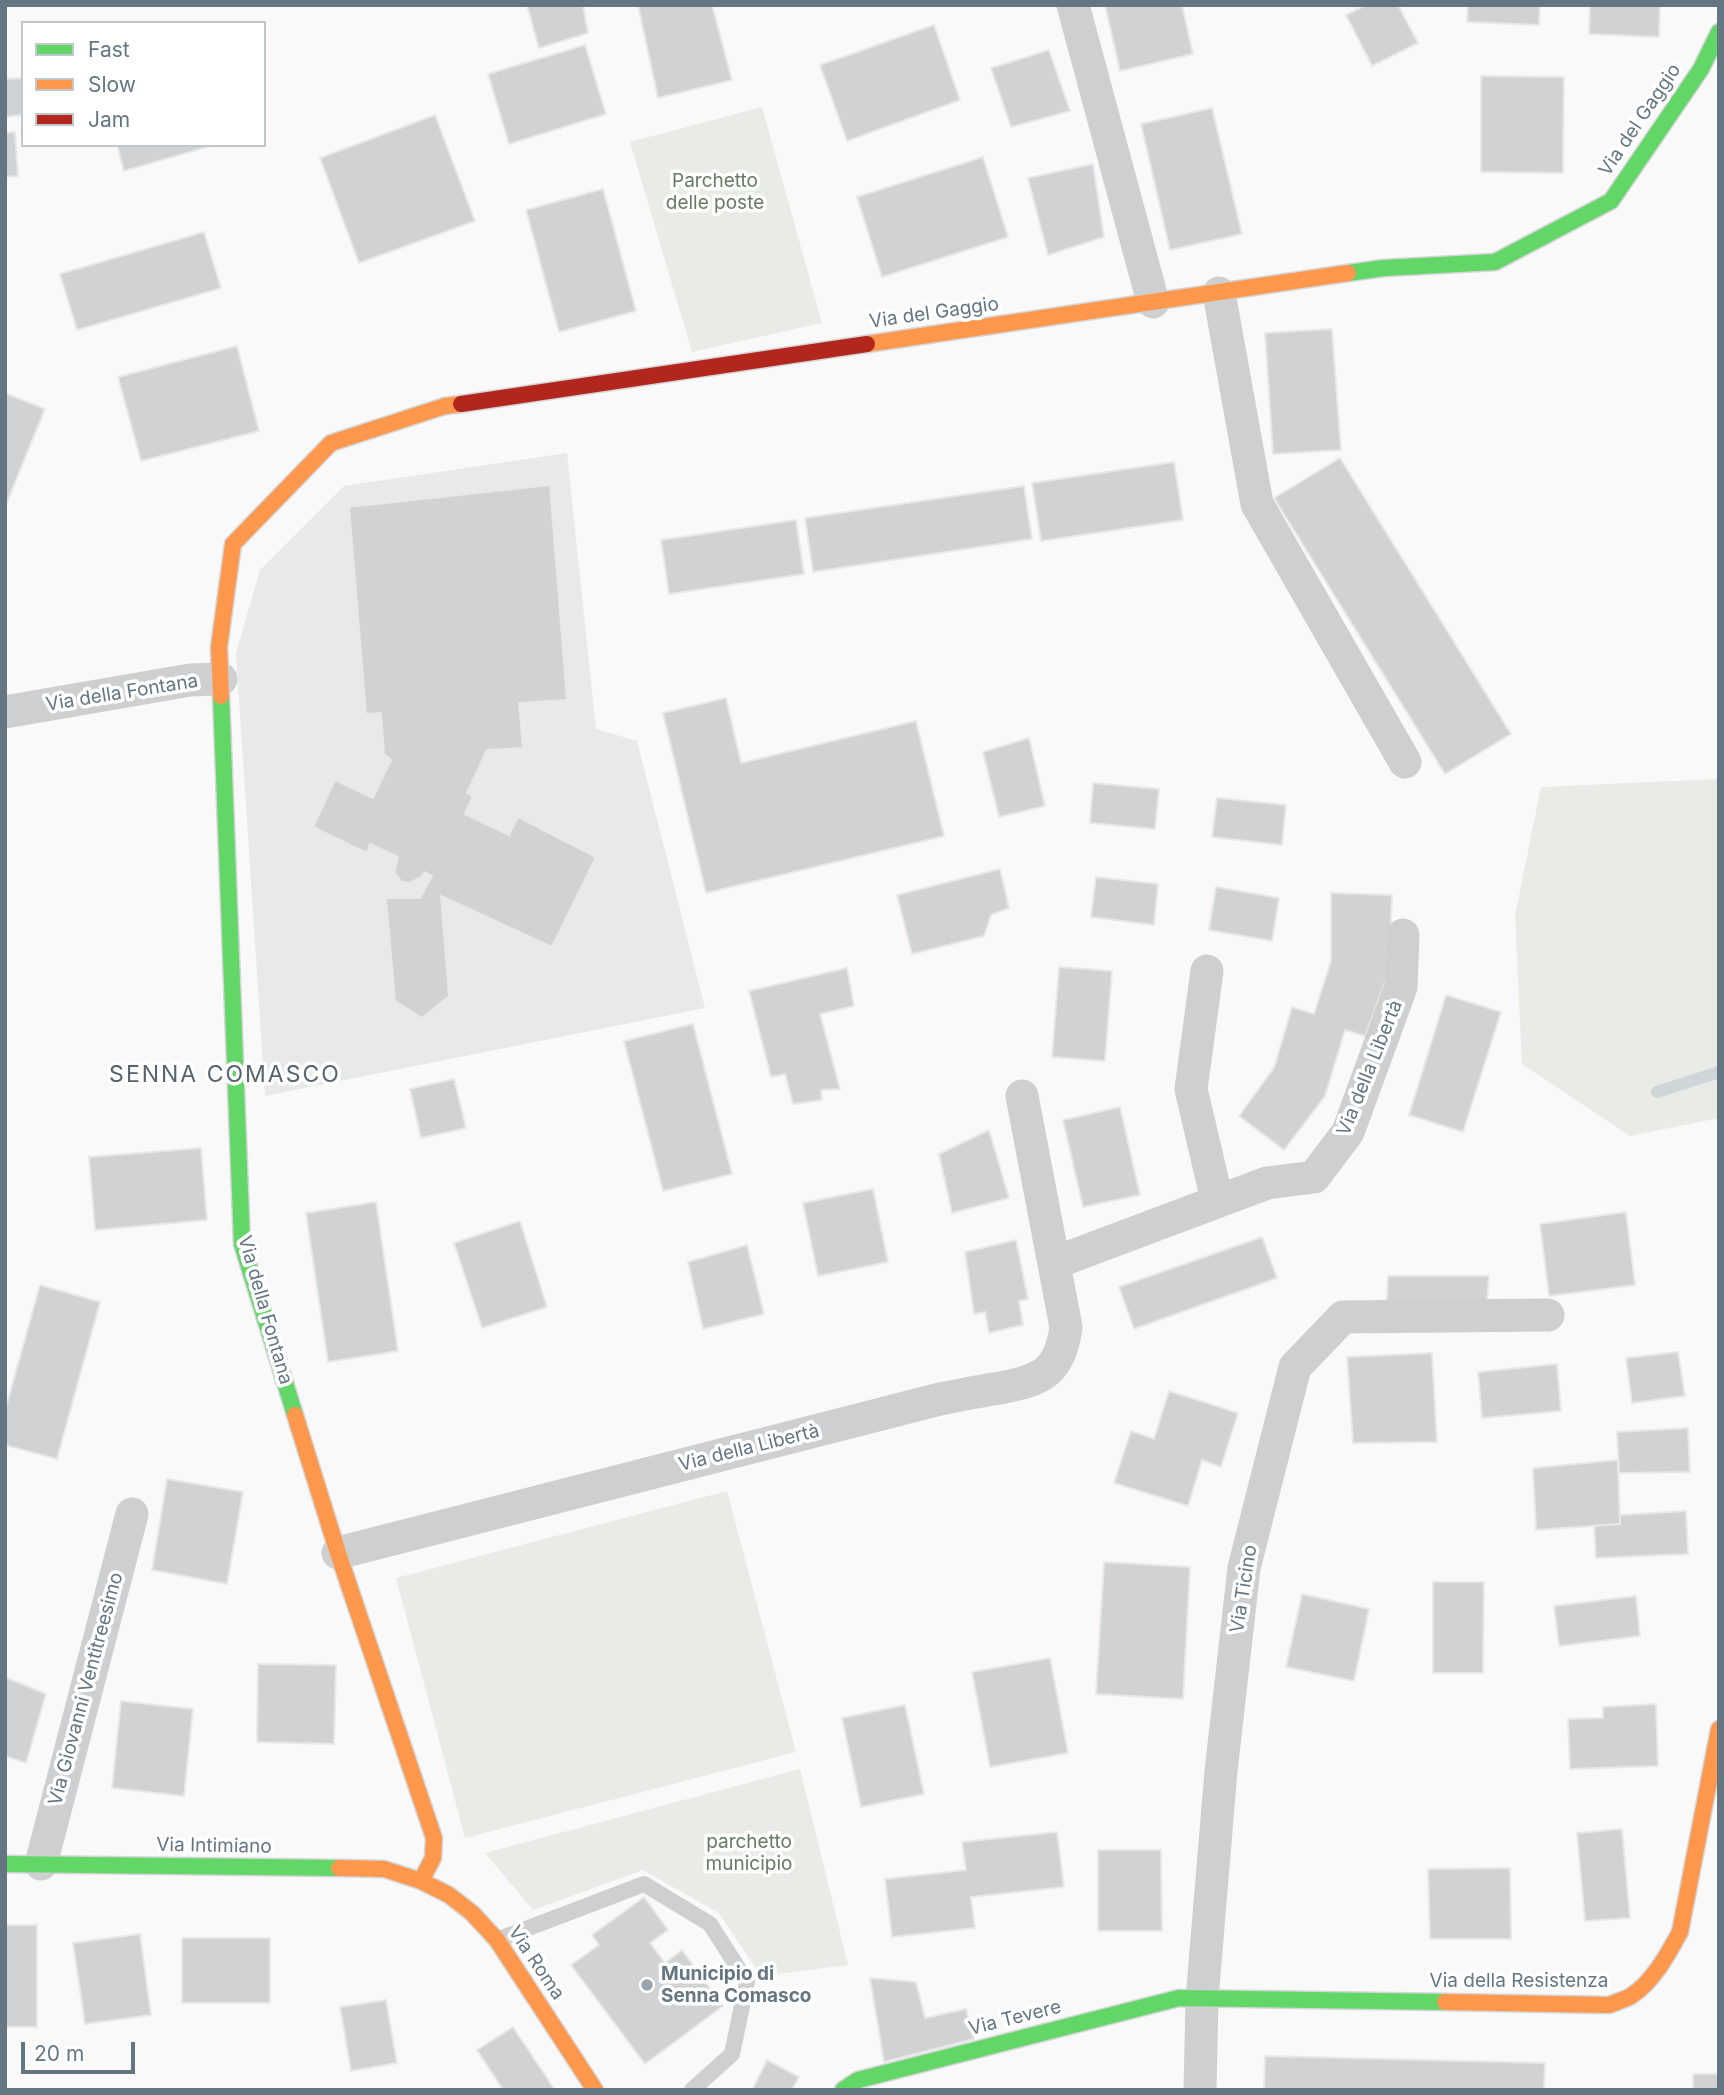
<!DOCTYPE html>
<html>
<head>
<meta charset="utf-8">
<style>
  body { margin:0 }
  #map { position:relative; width:1724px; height:2095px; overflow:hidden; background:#f9f9f9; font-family:Inter,sans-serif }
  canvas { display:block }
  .frame { position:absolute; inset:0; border:7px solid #657683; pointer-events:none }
  .legend { position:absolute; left:21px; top:21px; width:245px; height:126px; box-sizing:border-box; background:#fff; border:2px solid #c1c8cd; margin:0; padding:9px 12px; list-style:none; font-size:21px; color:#657683 }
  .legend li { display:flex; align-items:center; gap:14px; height:35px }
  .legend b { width:35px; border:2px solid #c1c8cd }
  .scale { position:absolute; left:21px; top:2042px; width:114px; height:32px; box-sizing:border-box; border:4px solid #657683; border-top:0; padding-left:9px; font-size:21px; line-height:24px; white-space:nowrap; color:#657683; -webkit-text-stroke:5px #fff; paint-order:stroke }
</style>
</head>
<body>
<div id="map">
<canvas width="1724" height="2095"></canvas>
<div class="frame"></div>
<ul class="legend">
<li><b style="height:9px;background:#63d668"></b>Fast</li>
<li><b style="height:9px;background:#ff974d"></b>Slow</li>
<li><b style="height:9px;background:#b3261e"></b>Jam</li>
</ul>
<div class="scale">20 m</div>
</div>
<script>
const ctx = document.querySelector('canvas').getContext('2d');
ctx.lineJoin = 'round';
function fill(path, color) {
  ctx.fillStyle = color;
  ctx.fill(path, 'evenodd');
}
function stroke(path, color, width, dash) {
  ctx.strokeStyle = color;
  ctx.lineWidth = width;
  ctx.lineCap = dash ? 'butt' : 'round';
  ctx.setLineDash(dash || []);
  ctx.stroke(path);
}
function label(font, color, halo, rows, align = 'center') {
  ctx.font = font + ' Inter,sans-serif';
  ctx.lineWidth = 7;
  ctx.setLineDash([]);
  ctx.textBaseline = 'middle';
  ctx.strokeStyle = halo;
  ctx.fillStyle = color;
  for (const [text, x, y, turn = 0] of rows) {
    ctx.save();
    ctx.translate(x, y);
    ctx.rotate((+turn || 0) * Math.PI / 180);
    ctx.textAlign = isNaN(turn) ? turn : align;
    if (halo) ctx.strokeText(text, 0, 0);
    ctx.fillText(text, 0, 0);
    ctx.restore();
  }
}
const built = new Path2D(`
  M567 453 596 729 637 741 705 1008 265 1096 236 653 260 570 344 486Z`);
const green = new Path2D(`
  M762 107 822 323 692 352 630 142Z
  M1719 779V1118L1630 1136 1522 1064 1515 916 1541 787Z
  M727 1491 796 1752 465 1838 396 1578Z
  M800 1769 848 1965 761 1976 719 1913 643 1870 533 1910 485 1853Z`);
const stream = new Path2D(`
  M1657 1092 1719 1072`);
const building = new Path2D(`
  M527 5H583L588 33 539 48Z
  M638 5H712L732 80 658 98Z
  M1105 5H1182L1193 54 1120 71Z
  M1366 5H1398L1418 43 1372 66 1346 15Z
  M1468 5H1540L1539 25 1467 22Z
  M1590 5H1660L1659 37 1589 34Z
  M934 25 960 100 847 141 820 65Z
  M585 45 606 114 509 144 488 74Z
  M1049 50 1070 111 1011 127 991 68Z
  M1481 76 1564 77 1563 173 1481 172Z
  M23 78V115L5 117V79Z
  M1212 108 1242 234 1170 250 1141 124Z
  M435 115 475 221 359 263 320 158Z
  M15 132 18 176 5 177V133Z
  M117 145H214L124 171Z
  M983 157 1008 237 882 277 857 197Z
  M1093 164 1104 237 1048 255 1028 178Z
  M603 189 636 311 559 332 526 210Z
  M204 232 221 288 77 330 60 274Z
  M1332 329 1341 450 1273 454 1265 333Z
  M237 346 259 431 141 461 118 377Z
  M5 393 45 409 5 507Z
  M1340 458 1511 734 1445 774 1274 498Z
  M1174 462 1183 520 1041 541 1032 483Z
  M550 485 567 700 519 703 523 748 487 750 467 793 473 796 465 814 509 835 518 817 596 857 552 947 441 896 449 996 422 1018 395 1001 386 898H420L432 876 424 872 421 877 410 883 402 882 394 873 398 857 370 844 367 853 313 827 335 780 373 798 391 760 384 754 381 713 366 714 349 507Z
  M1024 486 1032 539 813 572 805 518Z
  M796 520 804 574 669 594 661 540Z
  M726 698 741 763 916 721 944 836 706 893 663 713Z
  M1029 738 1045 806 999 817 983 752Z
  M1093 783 1159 789 1155 829 1090 823Z
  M1217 798 1286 805 1282 845 1212 837Z
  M1000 869 1009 908 991 915 984 936 912 954 897 895Z
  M1096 877 1158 884 1154 925 1091 917Z
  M1216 887 1279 898 1272 941 1209 930Z
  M1331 893 1392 895 1389 972 1365 1036 1345 1030 1325 1096 1284 1150 1239 1116 1274 1068 1292 1007 1314 1014 1331 961Z
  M1059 967 1112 971 1105 1061 1052 1057Z
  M847 968 854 1006 820 1014 840 1089 821 1090 822 1100 793 1104 785 1074 771 1077 749 991Z
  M1446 995 1501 1012 1463 1132 1409 1115Z
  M693 1024 732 1174 663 1191 624 1041Z
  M454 1079 466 1128 421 1138 410 1089Z
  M1120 1107 1140 1195 1083 1207 1063 1120Z
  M989 1130 1009 1198 952 1213 939 1154Z
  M201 1148 207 1220 95 1230 89 1157Z
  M873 1189 888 1262 818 1276 803 1203Z
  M376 1202 398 1351 328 1362 306 1213Z
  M1626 1212 1635 1285 1549 1296 1540 1224Z
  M520 1221 547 1307 482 1328 454 1243Z
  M1262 1237 1277 1278 1134 1329 1119 1287Z
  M1016 1240 1028 1299 1019 1301 1023 1325 989 1333 985 1312 974 1314 965 1252Z
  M747 1245 764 1314 703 1329 688 1262Z
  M1388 1276H1489L1486 1315 1386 1317Z
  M40 1285 100 1302 57 1459 5 1445V1411Z
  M1678 1352 1685 1396 1632 1403 1626 1358Z
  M1432 1353 1437 1442 1353 1443 1347 1357Z
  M1557 1364 1561 1411 1482 1418 1478 1372Z
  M1169 1391 1238 1413 1221 1467 1202 1460 1188 1506 1114 1483 1131 1431 1154 1439Z
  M1688 1428 1690 1472 1619 1473 1617 1432Z
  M1618 1460 1620 1524 1536 1530 1533 1468Z
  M167 1479 243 1492 227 1584 152 1570Z
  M1686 1511 1688 1554 1596 1558 1594 1526 1620 1524V1515Z
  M1104 1562 1190 1567 1183 1699 1096 1694Z
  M1433 1582H1484L1483 1673H1433Z
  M1302 1594 1369 1609 1354 1681 1286 1667Z
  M1636 1596 1640 1636 1559 1646 1554 1606Z
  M1050 1658 1068 1753 990 1767 972 1672Z
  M258 1664 336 1665 334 1744 257 1742Z
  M5 1677 46 1694 26 1763 5 1756Z
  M121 1701 193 1709 184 1796 112 1788Z
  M1656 1704 1658 1766 1570 1769 1568 1719 1603 1718V1707Z
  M905 1705 924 1794 861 1807 842 1718Z
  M1622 1829 1630 1918 1585 1921 1577 1833Z
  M1057 1832 1064 1887 971 1897 975 1928 892 1937 885 1879 966 1870 962 1842Z
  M1098 1850H1161L1162 1931H1098Z
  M1510 1868 1511 1939H1430L1428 1869Z
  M644 1897 668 1930 650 1943 665 1963 682 1950 723 2006 645 2064 571 1965 599 1945 592 1935Z
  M5 1925H37V2027H5Z
  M140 1934 151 2015 85 2024 73 1943Z
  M182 1938H270V2003H182Z
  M870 1978 916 1982 925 2018 966 2009 974 2039 884 2062Z
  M386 2000 397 2063 351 2071 340 2007Z
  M513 2027 555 2090H503L477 2050Z
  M1265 2056 1545 2063 1544 2090H1264Z
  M767 2060 799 2077 792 2090H752Z
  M1693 2074H1719V2090H1693Z`);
const lane = new Path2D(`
  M497 1940 644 1884 710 1924 747 1982 732 2054 692 2090`);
const street = new Path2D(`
  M1073 5 1153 302
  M1219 293 1257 504 1405 762
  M5 712 190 680 221 679
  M1207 971 1191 1089 1217 1200
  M1054 1263 1267 1183 1314 1177 1348 1132 1401 987 1403 935
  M338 1553 940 1399C960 1395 980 1391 1000 1388 1042 1380 1060 1372 1066 1327L1022 1096
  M41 1864 132 1514
  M1200 2090 1202 1999 1221 1771 1244 1568 1295 1367 1343 1317 1548 1315`);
const fast = new Path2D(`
  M1348 273 1384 268 1495 262 1611 201 1701 69 1719 32
  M221 696 242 1244 295 1415
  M5 1864 339 1868
  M843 2090 858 2080 1179 1998 1445 2002`);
const slow = new Path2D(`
  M867 344 1348 273
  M221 696 219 647 233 544 331 443 445 406 461 404
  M295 1415 338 1553 434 1838 433 1858 421 1881
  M339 1868 384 1869 421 1881 449 1895 472 1913 497 1940 595 2090
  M1445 2002 1609 2005C1616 2002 1624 2000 1631 1996 1653 1982 1668 1954 1680 1932L1719 1729`);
const jam = new Path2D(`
  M461 404 867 344`);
const markers = [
  [647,1985,7,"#99a4ac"]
];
const streetNames = [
  ["Via del Gaggio",1640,120,-56],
  ["Via del Gaggio",934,313,-8],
  ["Via della Fontana",122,693,-9],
  ["Via della Libertà",1370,1068,-68],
  ["Via della Fontana",265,1310,74],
  ["Via della Libertà",749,1448,-14],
  ["Via Ticino",1244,1589,-81],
  ["Via Giovanni Ventitreesimo",86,1689,-75],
  ["Via Intimiano",214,1846,1],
  ["Via Roma",536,1963,56],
  ["Via della Resistenza",1519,1981],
  ["Via Tevere",1015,2018,-14]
];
const parkNames = [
  ["Parchetto",715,181],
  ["delle poste",715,203],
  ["parchetto",749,1842],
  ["municipio",749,1864]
];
const poiNames = [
  ["Municipio di",661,1974],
  ["Senna Comasco",661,1996]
];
const quarterNames = [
  ["SENNA COMASCO",225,1075]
];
fill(built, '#e8e9e9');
fill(green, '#e8ebe6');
stroke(stream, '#ced6d9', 12);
fill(building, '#d0d2d3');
stroke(building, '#e8e8e8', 2);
stroke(fast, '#d5d6d7', 19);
stroke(slow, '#d5d6d7', 19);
stroke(jam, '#d5d6d7', 19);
stroke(lane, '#cecfd0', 16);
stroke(street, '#cecfd0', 33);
stroke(fast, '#63d668', 16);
stroke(slow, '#ff974d', 16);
stroke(jam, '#b3261e', 16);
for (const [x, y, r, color] of markers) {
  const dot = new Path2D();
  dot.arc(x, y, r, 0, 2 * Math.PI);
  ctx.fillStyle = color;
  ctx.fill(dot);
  stroke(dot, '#fff', 2.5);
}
label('19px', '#657683', '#fff', streetNames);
label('19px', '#687a64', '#fff', parkNames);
label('bold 19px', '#657683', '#fff', poiNames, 'left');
ctx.letterSpacing = '2px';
label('23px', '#57646e', '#fff', quarterNames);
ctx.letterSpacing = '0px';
</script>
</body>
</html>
